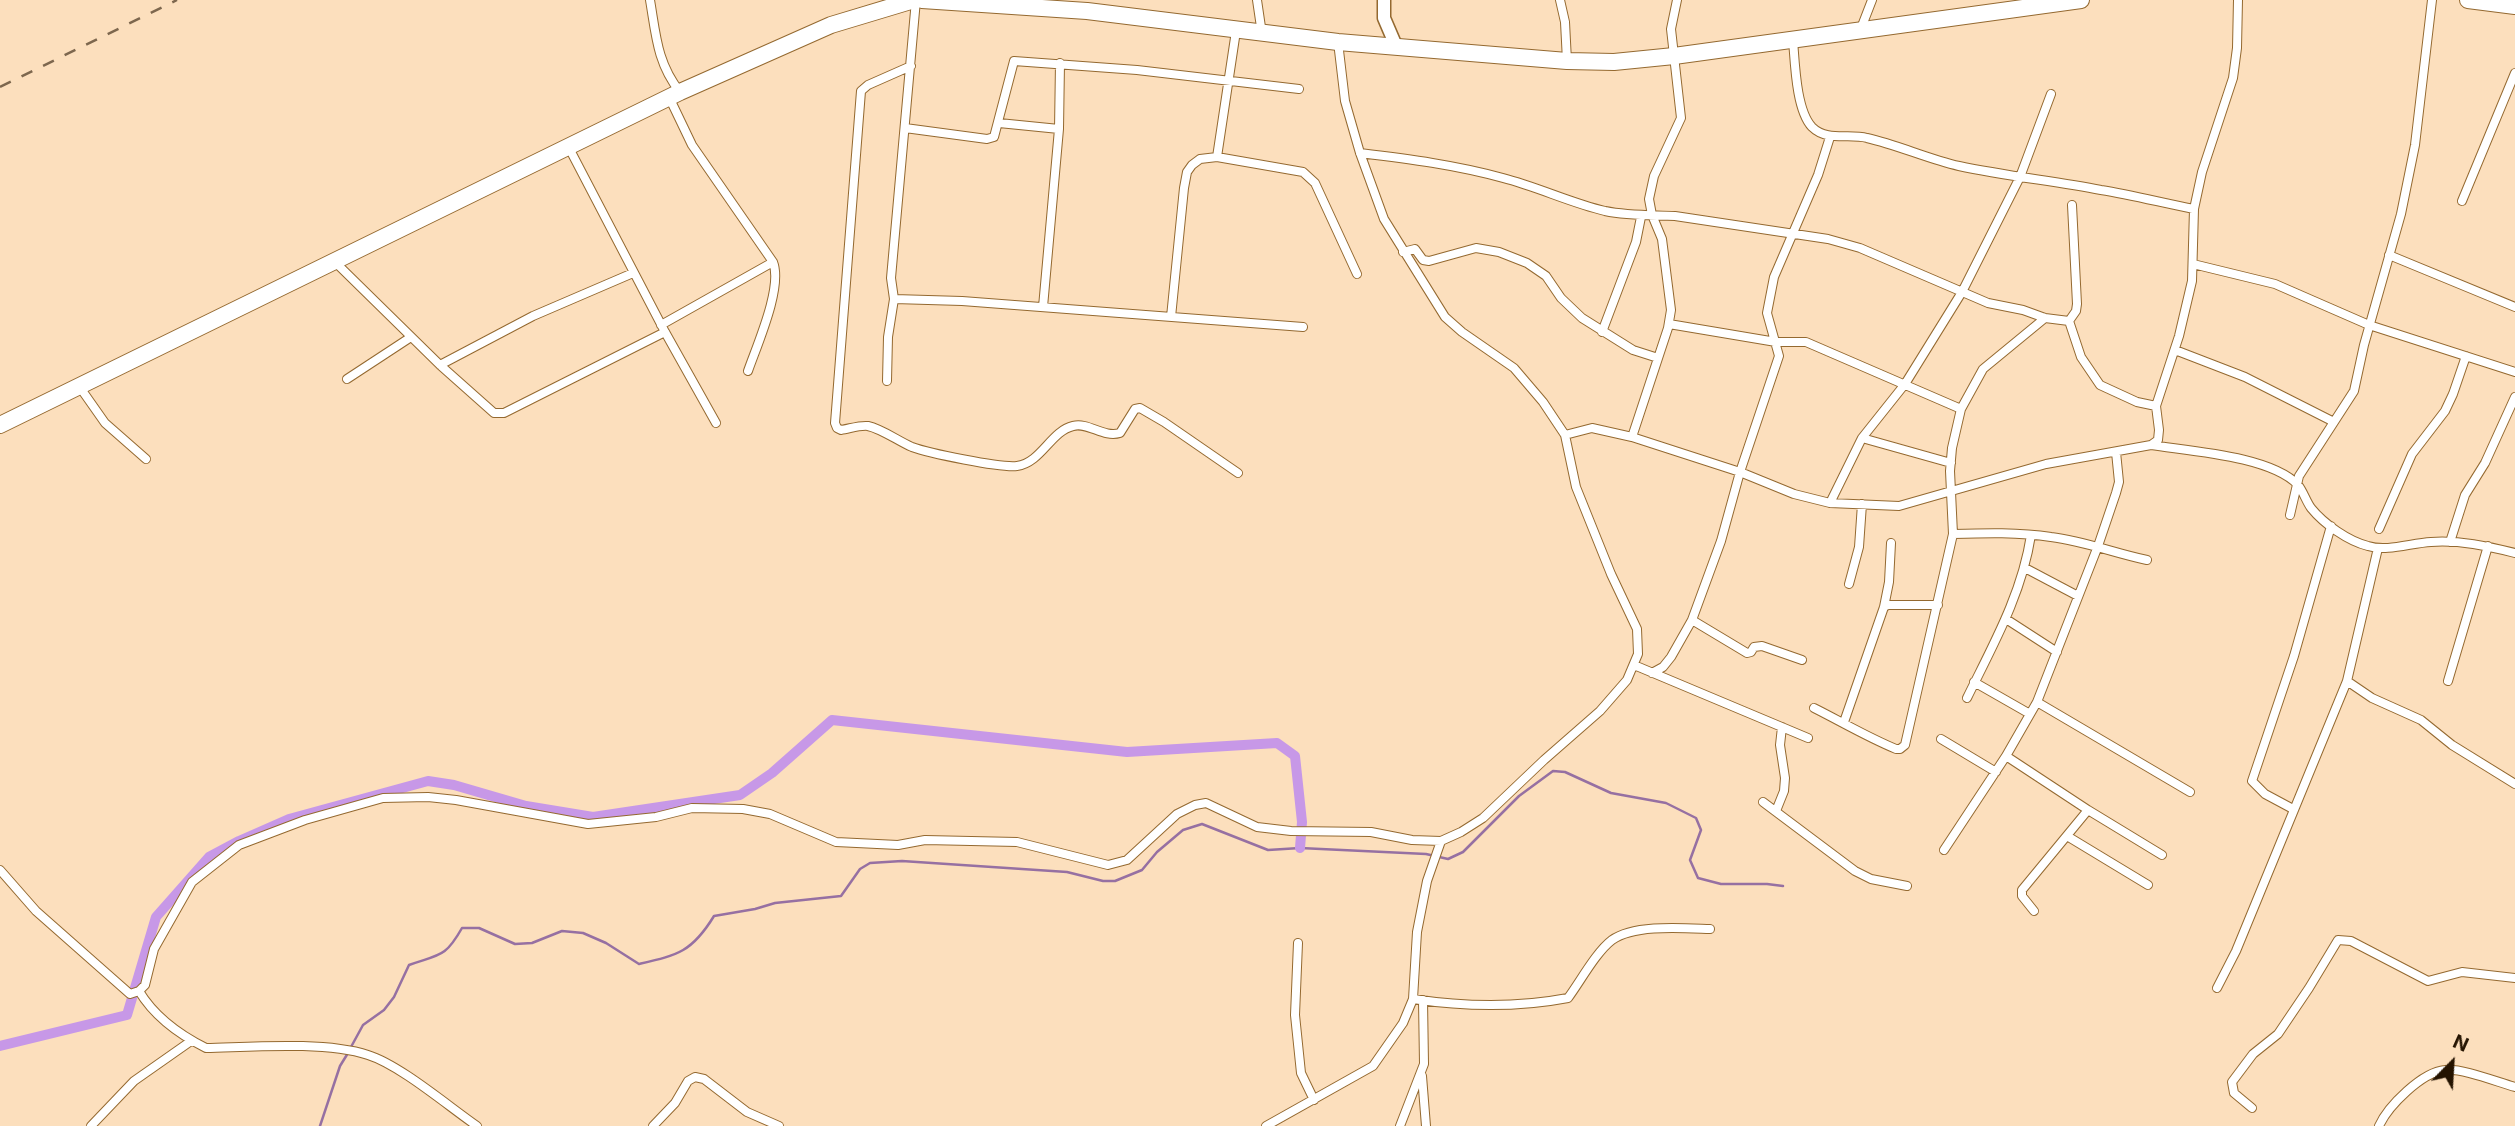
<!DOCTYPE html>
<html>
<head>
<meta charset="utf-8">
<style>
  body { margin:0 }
  #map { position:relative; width:2515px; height:1126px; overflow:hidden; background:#fcdfbd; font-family:Inter,sans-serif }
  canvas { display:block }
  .north { position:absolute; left:2417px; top:1028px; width:70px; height:70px; -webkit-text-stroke:5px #fcdfbd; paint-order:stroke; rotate:24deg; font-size:19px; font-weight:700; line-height:28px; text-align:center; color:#241300 }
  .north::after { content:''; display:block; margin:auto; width:24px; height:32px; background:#241300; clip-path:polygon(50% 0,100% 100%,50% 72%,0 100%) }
</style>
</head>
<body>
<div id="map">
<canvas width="2515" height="1126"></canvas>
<div class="north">N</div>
</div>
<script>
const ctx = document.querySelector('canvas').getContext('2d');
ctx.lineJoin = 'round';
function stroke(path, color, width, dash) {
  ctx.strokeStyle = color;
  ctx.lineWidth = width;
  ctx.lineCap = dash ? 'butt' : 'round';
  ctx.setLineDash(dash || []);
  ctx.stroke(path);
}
const stream = new Path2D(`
  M351 1047 363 1025 384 1010 394 997 409 965C440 954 445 958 462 928H479L515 944 532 943 562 931 583 933 606 943 639 964C678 955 692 952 714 916L755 909 775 903 841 896 860 869 870 863 902 861 1067 872 1103 881H1115L1142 870 1157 852 1183 830 1202 824 1268 850 1300 848 1426 854 1448 859 1463 852 1519 796 1553 771 1565 772 1611 793 1666 803 1696 818 1701 830 1690 860 1698 878 1721 884H1767L1783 886
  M320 1126 340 1066 348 1053`);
const canal = new Path2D(`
  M0 1046 127 1015 156 917 209 857 239 841 289 819 428 781 454 785 526 806 593 817 740 795 772 773 832 720 1127 752 1277 743 1295 756 1302 822 1300 848`);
const street = new Path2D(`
  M650 0C656 35 657 63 680 92
  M1257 0 1262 34
  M1560 0 1565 22 1567 61
  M1860 31 1872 0
  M1793 40C1795 63 1796 110 1812 127 1827 142 1849 133 1867 138 1898 145 1928 159 1959 166 2006 176 2054 181 2101 190 2132 195 2163 203 2194 209
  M911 66 868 85 861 91 835 423 837 428 841 430C849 429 859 425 868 426 882 429 898 441 912 447 928 453 1000 468 1017 466 1041 463 1051 431 1073 426 1089 422 1103 438 1120 433L1135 409 1140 408 1164 422 1238 473
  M669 97 692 145 773 262C783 287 757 345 748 371
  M999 123 1059 129
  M905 128 987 139 994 137 1014 61 1137 70 1299 89
  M568 146 665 332 716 423
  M1360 153C1409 159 1456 165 1503 178 1538 187 1571 203 1605 211 1629 216 1651 215 1675 216L1828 239 1860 248 1988 303 2023 310 2045 318 2069 321
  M1217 157 1236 31
  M2462 201 2515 73
  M1403 252 1415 249 1423 260 1429 261 1476 248 1499 252 1527 263 1546 276 1561 298 1582 318 1633 350 1658 358
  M2389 255 2515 307
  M334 261 440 365 494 413H504L665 332
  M2193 264 2275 284 2369 325 2515 372
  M894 299 962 301 1303 327
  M1043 307 1059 129 1060 63
  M1171 317 1184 188 1187 172 1192 165 1200 159 1217 157 1303 172 1315 183 1357 274
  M2069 321 2081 357 2100 385 2137 402 2156 406
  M2069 321 2076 311 2077 304 2072 205
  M1669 324 1776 342H1806L1961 409
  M661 325 773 262
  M1602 332 1636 242 1641 217
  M2175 350 2245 377 2334 422
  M440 365 533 316 633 273
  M347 379 411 337
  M887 381 888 337 894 299 891 278 916 0
  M79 386 105 423 146 459
  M1565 435 1592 428 1632 437 1740 472 1794 494 1830 503 1899 506 2046 464 2151 445 2158 440 2159 430 2156 406 2179 336 2192 281 2194 209 2202 172 2233 78 2237 48 2238 0
  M1632 437 1668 328 1671 310 1662 239 1652 215 1649 199 1654 176 1681 118 1671 29 1677 0
  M1862 438 1951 463
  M2151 445C2189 451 2271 456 2298 485 2303 491 2306 501 2311 508 2324 524 2348 541 2368 546 2387 552 2411 543 2431 542 2460 540 2487 546 2515 553
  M1830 503 1862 438 1905 384 1962 292 2020 177 2051 94
  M2290 515 2299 476 2354 391 2364 345 2401 214 2415 145 2432 0
  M2379 529 2412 454 2445 411 2453 394 2466 356
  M1953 534C1985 533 2019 532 2051 537 2084 541 2114 553 2147 560
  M2450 542 2465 495 2485 463 2515 397
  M2025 568 2078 596
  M1849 584 1859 547 1862 504
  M1884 607 1888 605H1938
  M2006 619 2057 652
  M1692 620 1747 653 1751 652 1754 647 1762 646 1802 660
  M1634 665 1808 738
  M1652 673 1663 667 1671 657 1692 620 1721 541 1740 472 1779 356 1767 313 1774 277 1818 175 1830 137
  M2347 681 2372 698 2421 720 2452 745 2515 784
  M2448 681 2488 546
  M1974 682 2030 714
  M1967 698C1993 645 2022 594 2031 535
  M2037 702 2190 792
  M1814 708C1842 722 1867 737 1896 749H1900L1905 745 1953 534 1950 471 1952 448 1961 409 1983 369 2045 318
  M1844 722 1884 607 1889 582 1891 543
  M1941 739 1996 772
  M2006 756 2088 810 2162 855
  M1763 802 1855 871 1871 879 1907 886
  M2293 809 2265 794 2252 781 2294 656 2331 526
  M1776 811 1784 791 1785 778 1780 745 1782 727
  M2067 836 2148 885
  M1944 850 2006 756 2037 702 2098 546 2116 493 2119 482 2116 452
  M0 870 36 911 130 994 139 991 145 985 154 949 192 882 239 845 305 820 383 798 428 797 456 800 588 824 656 817 692 808 743 809 770 814 836 842 898 845 925 840 1017 842 1108 865 1127 860 1177 814 1195 805 1206 803 1257 827 1291 831 1371 832 1412 840 1441 841 1461 832 1483 818 1544 760 1600 711 1627 680 1638 654 1637 629 1611 574 1576 487 1565 435 1543 402 1514 368 1462 332 1445 317 1384 219 1360 153 1345 101 1338 42
  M2034 911 2022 896V890L2088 810
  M1298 943 1295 1015 1301 1073 1314 1100
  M2217 988 2236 951 2347 681 2378 548
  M139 991C154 1016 180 1035 206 1048 251 1047 325 1041 368 1055 400 1065 448 1106 477 1126
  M1413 999C1466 1007 1516 1008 1568 998 1580 982 1596 952 1612 940 1634 924 1683 928 1710 929
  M1422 1076 1426 1126
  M2252 1108 2234 1093 2232 1082 2253 1054 2278 1034 2309 988 2338 940 2351 941 2428 981 2462 972 2515 978
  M91 1126 134 1081 191 1041
  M653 1126 675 1103 688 1081 695 1077 704 1079 747 1112 779 1126
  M1266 1126 1373 1066 1403 1023 1413 999 1417 932 1427 881 1441 841
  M1400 1126 1424 1064 1423 1000
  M2379 1126C2388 1106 2422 1072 2445 1070 2462 1068 2497 1082 2515 1087`);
const secondary = new Path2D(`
  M1384 0V18L1396 46`);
const highway = new Path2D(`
  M922 0 1087 11 1338 42 1567 61 1614 62 1674 56 2081 0
  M2468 0 2515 6
  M0 425 680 92 831 25 914 0`);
const rail = new Path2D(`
  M0 87 177 0`);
stroke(stream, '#9670a2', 2.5);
stroke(canal, '#c798e7', 10);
stroke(street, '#946930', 10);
stroke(secondary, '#946930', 15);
stroke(highway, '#946930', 18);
stroke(street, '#fff', 8);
stroke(secondary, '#fff', 12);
stroke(highway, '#fff', 16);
stroke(rail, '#7d674e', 2.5, [12, 12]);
</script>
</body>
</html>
